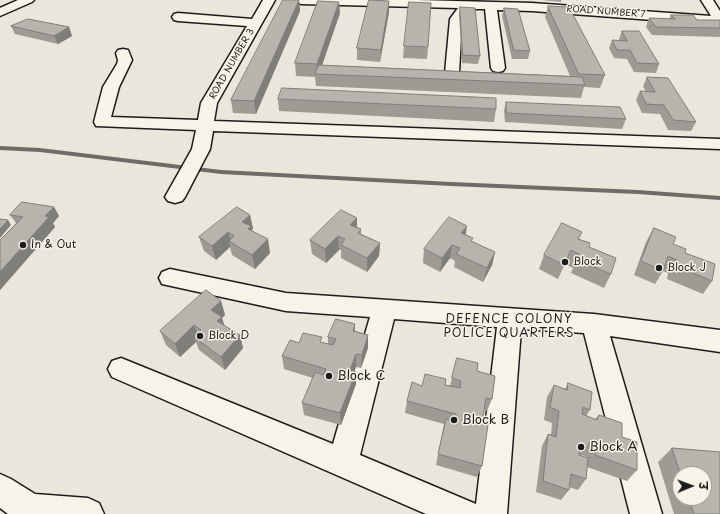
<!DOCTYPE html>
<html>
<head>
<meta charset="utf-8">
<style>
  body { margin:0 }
  #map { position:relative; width:720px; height:514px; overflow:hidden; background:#eae6dc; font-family:"Playpen Sans","Playpen Sans Deva",sans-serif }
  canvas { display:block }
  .north { position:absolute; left:672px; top:466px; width:40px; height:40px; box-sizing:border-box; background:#f7f3e8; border:1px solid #9f9d96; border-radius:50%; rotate:89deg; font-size:11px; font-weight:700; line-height:16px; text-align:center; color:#1c1c1c }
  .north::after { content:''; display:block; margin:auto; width:14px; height:18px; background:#1c1c1c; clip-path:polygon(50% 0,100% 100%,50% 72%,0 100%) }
</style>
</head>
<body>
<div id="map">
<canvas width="720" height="514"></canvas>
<div class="north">उ</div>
</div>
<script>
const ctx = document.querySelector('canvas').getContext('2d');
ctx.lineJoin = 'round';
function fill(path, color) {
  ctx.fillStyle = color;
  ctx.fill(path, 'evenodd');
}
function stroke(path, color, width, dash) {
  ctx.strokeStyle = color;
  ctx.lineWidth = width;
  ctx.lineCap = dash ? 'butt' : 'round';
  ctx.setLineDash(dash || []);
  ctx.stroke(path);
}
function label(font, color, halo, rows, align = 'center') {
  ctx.font = font + ' "Playpen Sans",sans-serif';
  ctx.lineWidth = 3;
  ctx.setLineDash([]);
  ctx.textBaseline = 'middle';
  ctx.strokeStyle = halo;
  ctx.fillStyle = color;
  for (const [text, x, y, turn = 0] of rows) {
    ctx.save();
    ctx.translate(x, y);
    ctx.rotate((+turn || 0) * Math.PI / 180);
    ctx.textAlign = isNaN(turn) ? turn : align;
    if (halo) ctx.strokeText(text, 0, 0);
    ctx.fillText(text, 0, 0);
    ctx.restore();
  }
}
const stream = new Path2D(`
  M0 146 40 148 221 170 451 182 638 190 720 196V200L638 194 451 186 221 174 40 152 0 150Z`);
const minor = new Path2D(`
  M18 0H34L32 2 0 16V8Z
  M263 0H275L217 103 214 121 720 139V149L213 131 210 149 185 197 182 201 175 203 168 201 165 197 192 149 196 130 96 126 94 122 103 87 117 64 118 60 116 53 118 50 123 49 128 50 132 60 119 87 111 117 198 120 201 103 247 26 178 21 174 20 172 17 174 14 178 13 252 19Z
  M295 0H418L532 3 711 16 701 0H713L720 11V25L532 11 497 10 505 68 503 71 498 72 493 71 491 68 485 9H470L462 19 459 73 457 76 452 77 447 76 445 73 450 19 458 8 301 4 297 2Z
  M170 269 286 293 594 314 720 330V352L610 336 662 514H630L584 333 521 329 507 514H426L112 377 108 369 112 361 121 358 333 444 370 317 286 311 162 284 159 278 162 272ZM394 319 497 327 476 504 360 455Z`);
const secondary = new Path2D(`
  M0 474 11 479 35 494 88 498 99 503 104 514H8L0 508Z`);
const wall = new Path2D(`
  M299 0 300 11 256 114 233 113 231 100Z
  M542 0H561V2Z
  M389 1V12L380 62 357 60V48Z
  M548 6 605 75 600 88 584 87 581 98 316 86 315 77 296 76 295 63 340 13 322 65 570 76 545 17Z
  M460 7 480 56 478 64 462 63 459 15Z
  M504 8 530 51 528 59H512L502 16Z
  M671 15 697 20H720V37L652 35 646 27 649 18 669 19Z
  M11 26 69 27 72 36 58 44 15 34Z
  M622 31 659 64 656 73 634 72 627 59 614 58 609 48 612 40H619V39Z
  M404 46 428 47 427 59 403 58Z
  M647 77 696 122 691 131 668 130 660 114 642 113 636 100 640 91 646 92 643 86Z
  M278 99 496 109 494 122 279 111Z
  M506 102 626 119 622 129 505 122 504 111Z
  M54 207 59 216 53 223 55 227 0 290V240L16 223 10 215Z
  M250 215 253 229 252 230 253 232 270 253 255 269 232 255 230 247 216 260 204 251 199 237Z
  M357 218V228L361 229V234L380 243 379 256 367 272 341 258V250H339L326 263 312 254 310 240Z
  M654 228 673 244 685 253 712 281 703 294 667 279 668 273 663 271 655 284 634 275 646 242Z
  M582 232 579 239 589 247 611 274 604 288 571 273 573 268 565 264 558 279 539 269 544 255Z
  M466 235 472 242 495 252 492 265 483 282 454 267 455 261 450 258 440 272 423 263 424 249Z
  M221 301 225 315 222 318 224 326 240 335 243 348 225 370 199 350 196 342 180 357 166 345 160 331Z
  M355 331 368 335V348L361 368 356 367 354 371 356 384 341 425 304 415 302 403 313 378 284 369 282 356 299 343H322L328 344V337Z
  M457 358 477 371 492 399 487 411 484 410 483 416 482 466 477 477 436 465 444 424 405 413 407 401 422 386 445 385 450 386Z
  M568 383 590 410 586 416 595 419 599 415 622 437 637 470 627 481 587 467 586 479 578 490 569 487V490L561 500 536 492 542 446 548 434 551 435 552 423 544 420 547 397 554 385 565 389ZM582 455 587 457V458L581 456Z
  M672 448 720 452V514H674L658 462ZM680 474H704V498H680Z`);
const shadedWall = new Path2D(`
  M299 0 300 11 256 114 254 101Z
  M389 1V12L380 62 381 50Z
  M339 2 340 13 319 74H318L317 64Z
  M69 27 72 36 58 44 54 36Z
  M54 207 59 216 53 223 55 227 0 290V272L45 216Z
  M250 215 253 229 252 230 254 240 242 222Z
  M357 218V232L350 225Z
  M8 220 11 225 0 238V229Z
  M467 226 465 240 461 233Z
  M228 232 231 242 229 241 230 247 216 260 212 246Z
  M338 236 339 250 326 263 325 249Z
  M268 239 270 253 255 269 252 255Z
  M380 243 379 256 367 272V258Z
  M452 245 450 258 440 272 442 258Z
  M495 252 492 265 483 282 487 268Z
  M221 301 225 315 222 318 226 330 221 334 211 310Z
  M355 324V337L353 331Z
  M194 325 199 339 194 337 196 342 180 357 175 344Z
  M240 335 243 348 225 370 221 357Z
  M368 335V348L361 368 362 355Z
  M356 354V367L350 383V370Z
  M356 372V384L341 425 340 413Z`);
const building = new Path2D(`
  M283 0H299L254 101 231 100Z
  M369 0 389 1 381 50 357 48Z
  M318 1 339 2 317 64 295 63Z
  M409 2 431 3 428 47 404 46Z
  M548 6 569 7 605 75 579 74Z
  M460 7 475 8 480 56 463 55Z
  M504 8 518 9 530 51 514 50Z
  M671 15H693L697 20H720V28L656 27 649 18 675 19Z
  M28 19 69 27 54 36 11 26Z
  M622 31H639L659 64 637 63 630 50H617L612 40 627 41Z
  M319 65 582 77 585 85 315 74Z
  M647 77 668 78 696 122 673 120 664 105 646 104 640 91 655 92Z
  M282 88 496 98V109L278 99Z
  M506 102 620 107 626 119 507 113Z
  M22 202 54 207 45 216 49 217 0 272V240L23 217 10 215Z
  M237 207 250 215 242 222 251 226 248 229 268 239 252 255 229 241 234 236 228 232 212 246 199 237Z
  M341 210 357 218 350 225 361 229 358 233 380 243 367 258 341 245 345 239 338 236 325 249 310 240Z
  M449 217 467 226 461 233 473 238 471 241 495 252 487 268 456 254 460 248 452 245 442 258 424 249Z
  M0 219 8 220 0 229Z
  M562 223 582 232 578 239 590 243 589 247 616 258 611 274 577 260 579 254 571 250 564 265 544 255Z
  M654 228 676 237 673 244 686 249 685 253 715 264 712 281 676 266 677 260 668 256 663 271 641 261Z
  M206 290 221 301 211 310 222 317 217 321 240 335 221 357 194 337 201 330 194 325 175 344 160 331Z
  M336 319 355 324 353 331 368 335 362 355 356 354 350 370 356 372 340 413 302 403 315 372 323 375 326 369 282 356 290 340 299 343 303 333 322 337 320 342 333 345 336 339 328 337Z
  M457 358 478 363 477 371 495 376 492 399 486 398 483 416 489 418 482 466 438 454 446 419 455 422 456 414 407 401 412 382 422 386 425 374 446 379 445 385 460 388 461 381 452 378Z
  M568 383 592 392 590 410 583 407 582 414 597 420 599 415 622 423V437L637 442V470L595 455 596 446 589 443 587 448 579 445V455L588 458 586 479 571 474 569 490 543 481 548 434 556 437 559 411 550 407 554 385 567 390Z
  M672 448 720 452V514H694L689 498H704V474H681Z`);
const markers = [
  [23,245,4,"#1c1c1c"],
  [565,262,4,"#1c1c1c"],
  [659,268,4,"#1c1c1c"],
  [200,336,4,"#1c1c1c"],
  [329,376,4,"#1c1c1c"],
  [454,420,4,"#1c1c1c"],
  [581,447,4,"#1c1c1c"]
];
const farStreetnames = [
  ["ROAD NUMBER 7",606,12,4],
  ["ROAD NUMBER 3",232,64,-60]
];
const poiNames = [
  ["In & Out",31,245],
  ["Block",573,262],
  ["Block J",667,268],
  ["Block D",208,336]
];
const neighbourhoodNames = [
  ["DEFENCE COLONY",509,320],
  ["POLICE QUARTERS",509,334]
];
const nearPoinames = [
  ["Block C",337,376],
  ["Block B",462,420],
  ["Block A",589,447]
];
fill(stream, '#6d6c68');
stroke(minor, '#1c1c1c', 3);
stroke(secondary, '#1c1c1c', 3);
fill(minor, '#f7f3e8');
fill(secondary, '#f7f3e8');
fill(wall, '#9d9b94');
fill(shadedWall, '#7f7e78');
fill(building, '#b6b4ac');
stroke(building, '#7f7e78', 1);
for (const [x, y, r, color] of markers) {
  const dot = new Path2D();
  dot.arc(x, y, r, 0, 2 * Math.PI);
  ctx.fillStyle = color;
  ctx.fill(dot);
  stroke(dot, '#f7f3e8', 1.5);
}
label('9px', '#1c1c1c', '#f7f3e8', farStreetnames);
label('11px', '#1c1c1c', '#f7f3e8', poiNames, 'left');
ctx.letterSpacing = '1px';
label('12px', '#1c1c1c', '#f7f3e8', neighbourhoodNames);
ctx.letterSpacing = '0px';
label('13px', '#1c1c1c', '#f7f3e8', nearPoinames, 'left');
</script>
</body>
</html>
